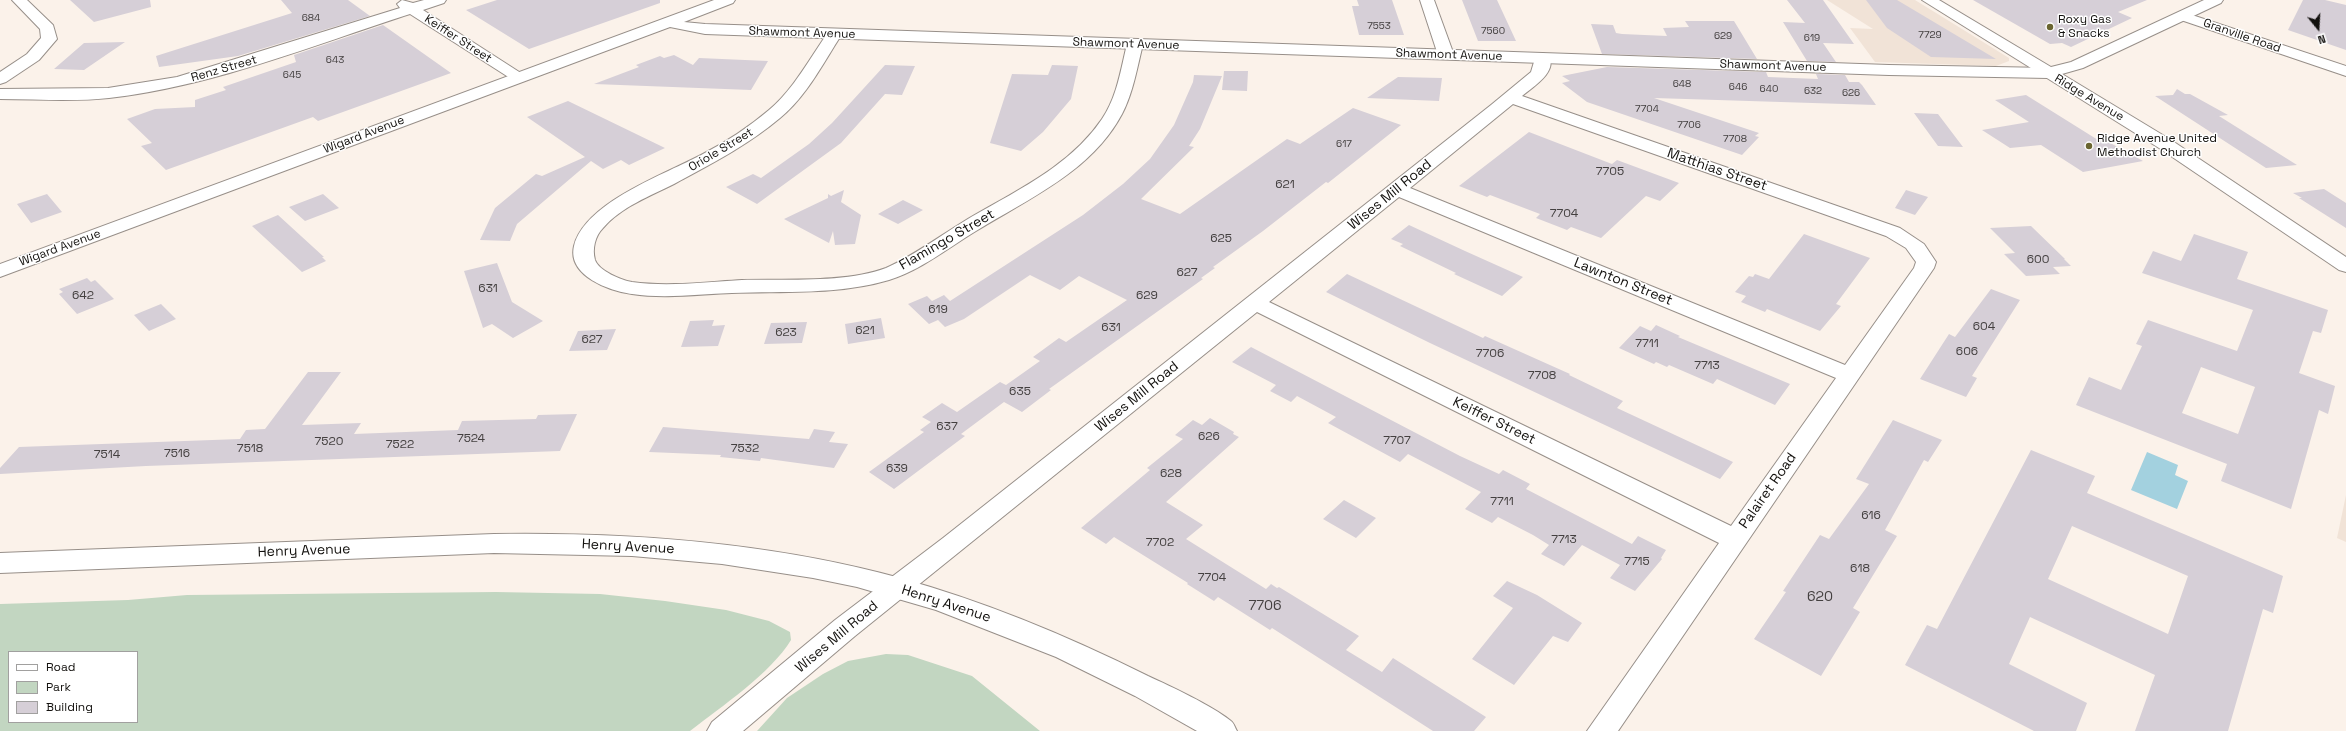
<!DOCTYPE html>
<html>
<head>
<meta charset="utf-8">
<style>
  body { margin:0 }
  #map { position:relative; width:2346px; height:731px; overflow:hidden; background:#fbf2ea; font-family:"Space Grotesk",sans-serif }
  canvas { display:block }
  .legend { position:absolute; left:8px; top:651px; width:130px; height:72px; box-sizing:border-box; background:#fff; border:1px solid #a1a09f; margin:0; padding:5px 7px; list-style:none; font-size:12px; color:#13110e }
  .legend li { display:flex; align-items:center; gap:8px; height:20px }
  .legend b { width:20px; border:1px solid #a1a09f }
  .north { position:absolute; left:2298px; top:8px; width:40px; height:40px; -webkit-text-stroke:3px #fff; paint-order:stroke; rotate:162deg; font-size:11px; font-weight:700; line-height:16px; text-align:center; color:#13110e }
  .north::after { content:''; display:block; margin:auto; width:14px; height:18px; background:#13110e; clip-path:polygon(50% 0,100% 100%,50% 72%,0 100%) }
</style>
</head>
<body>
<div id="map">
<canvas width="2346" height="731"></canvas>
<ul class="legend">
<li><b style="height:5px;background:#fff"></b>Road</li>
<li><b style="height:11px;background:#c2d6c1"></b>Park</li>
<li><b style="height:11px;background:#d6cfd7"></b>Building</li>
</ul>
<div class="north">N</div>
</div>
<script>
const ctx = document.querySelector('canvas').getContext('2d');
ctx.lineJoin = 'round';
function fill(path, color) {
  ctx.fillStyle = color;
  ctx.fill(path, 'evenodd');
}
function stroke(path, color, width, dash) {
  ctx.strokeStyle = color;
  ctx.lineWidth = width;
  ctx.lineCap = dash ? 'butt' : 'round';
  ctx.setLineDash(dash || []);
  ctx.stroke(path);
}
function label(font, color, halo, rows, align = 'center') {
  ctx.font = font + ' "Space Grotesk",sans-serif';
  ctx.lineWidth = 3;
  ctx.setLineDash([]);
  ctx.textBaseline = 'middle';
  ctx.strokeStyle = halo;
  ctx.fillStyle = color;
  for (const [text, x, y, turn = 0] of rows) {
    ctx.save();
    ctx.translate(x, y);
    ctx.rotate((+turn || 0) * Math.PI / 180);
    ctx.textAlign = isNaN(turn) ? turn : align;
    if (halo) ctx.strokeText(text, 0, 0);
    ctx.fillText(text, 0, 0);
    ctx.restore();
  }
}
const built = new Path2D(`
  M1827 0H1915L2009 58V61L1996 66 1875 62 1850 28 1873 29Z
  M2346 495V542L2337 538Z`);
const green = new Path2D(`
  M496 592 600 594 665 601 726 610 769 621 790 632 791 640C771 673 721 707 690 731H0V604L128 600 187 595ZM9 652H137V722H9Z
  M886 654 908 655 972 676 1040 731H757L787 698 823 674 848 661Z`);
const water = new Path2D(`
  M2147 452 2178 465 2175 475 2188 481 2177 509 2131 490Z`);
const building = new Path2D(`
  M70 0H150L151 7 94 22Z
  M281 0H348L370 16 238 56 159 67 156 56 292 13Z
  M497 0H660V3L529 49 466 10Z
  M1357 0H1392L1404 35H1359L1352 6H1359Z
  M1462 0H1497L1516 41H1478Z
  M1787 0H1823L1854 44 1823 43 1836 62 1807 61 1783 22 1805 23Z
  M1866 0H1897L1996 59 1931 57 1887 28Z
  M1973 0H2147L2118 12 2132 18 2071 47 2062 43 2050 44Z
  M2303 0H2325L2346 5V50L2288 30Z
  M1685 21H1734L1757 59 1602 54 1591 24 1613 25 1616 33 1622 34 1667 36 1663 28 1689 27Z
  M383 25 451 73 318 121 313 117 166 170 141 146 152 143 127 119 155 109 195 107V100L226 90 223 87 296 62 294 55Z
  M125 42 84 70 54 69 84 43Z
  M674 55 693 65 699 58 768 61 751 90 594 84 639 67 636 65 660 56 664 58Z
  M885 65 915 66 902 95 885 94 841 143 757 204 726 187 753 174 761 178 809 144 832 123Z
  M1052 65 1078 66 1071 99 1043 132 1021 151 990 143 1012 74 1048 75Z
  M1607 67 1766 72 1768 77 1818 79 1816 74 1845 75 1849 82H1859L1862 85 1876 105 1654 98 1759 133 1755 136 1759 137 1742 155 1587 102 1562 83 1570 81 1562 76Z
  M1224 71H1248L1247 91 1222 90Z
  M1194 75 1222 76 1200 129 1189 146 1194 147 1141 199 1180 214 1287 139 1300 144 1353 108 1401 125 1328 183 1326 182 1263 231 1213 267 1215 268 1201 278 1203 279 1049 389 1051 390 1022 412 1004 402 961 434 965 436 894 489 869 472 924 432 920 430 931 422 922 417 942 403 957 412 1000 382 1006 385 1040 361 1033 357 1059 338 1066 342 1127 300 1079 276 1060 290 1030 275 964 319 945 327 938 320 929 324 908 304 927 296 932 301 944 295 950 301 1083 215 1123 184 1150 159 1174 125 1193 82Z
  M1398 77 1442 78 1439 101 1367 98Z
  M2177 89 2185 94H2190L2228 115 2219 116 2297 165 2266 168 2155 96 2173 95Z
  M2026 95 2098 140 2103 139 2143 161 2083 172 2041 145 2010 148 1982 130 2029 122 1995 100Z
  M568 101 665 148 629 165 621 160 603 169 591 161 517 224 510 241 480 240 495 208 536 174 542 176 585 157 527 117Z
  M1914 113 1938 114 1963 147 1938 146Z
  M1529 132 1612 164 1617 160 1679 183 1660 201 1646 196 1601 238 1571 227 1567 230 1536 218 1540 214 1490 195 1487 197 1459 186Z
  M2324 189 2346 203V228L2299 198H2302L2293 193Z
  M844 190 841 202 861 215 855 244 835 245 833 231 829 243 784 219 828 198V194L831 196Z
  M1906 190 1928 197 1915 215 1895 208Z
  M47 194 62 212 31 223 17 204Z
  M323 194 339 208 305 221 289 207Z
  M903 200 923 210 898 224 878 214Z
  M278 215 324 257H322L326 261 302 272 252 226Z
  M1409 225 1465 251 1523 277 1502 296 1454 274 1456 273 1400 246 1403 244 1391 239Z
  M2031 226 2065 259H2064L2071 266 2053 267 2060 274 2026 276 2004 254 2015 253 1990 228Z
  M1804 234 1870 258 1836 304 1841 306 1820 331 1767 309 1765 312 1741 302 1746 296 1735 292 1749 276 1753 277 1755 274 1769 279Z
  M2194 234 2248 252 2237 279 2328 310 2321 333 2313 331 2299 373 2335 386 2328 414 2319 410 2291 509 2221 481 2227 464 2076 405 2089 377 2121 390 2142 346 2136 344 2148 320 2237 351 2253 310 2142 273 2153 251 2181 261ZM2201 367 2255 387 2238 434 2182 413Z
  M497 263 512 302 543 321 513 338 492 324 483 328 464 271Z
  M1347 274 1483 338 1485 336 1570 374 1569 375 1623 401 1617 408 1733 462 1720 479 1430 343 1326 292Z
  M87 278 91 282 95 280 114 299 77 314 59 294 63 292 59 289Z
  M1991 289 2020 300 1972 376 1977 378 1966 397 1920 379 1949 334 1955 337Z
  M161 304 176 319 149 331 134 315Z
  M881 318 885 338 848 344 845 324Z
  M714 320 712 326 725 325 718 346 681 347 690 321Z
  M807 322 802 343 764 344 771 323Z
  M1656 325 1680 336 1678 337 1790 384 1775 405 1717 379 1713 384 1669 365 1667 367 1656 362 1654 364 1619 348 1640 326 1651 331Z
  M616 329 607 350 569 351 578 331Z
  M1251 347 1460 456 1499 474 1503 470 1530 484 1526 489 1632 544 1638 536 1666 550 1661 558 1662 559 1635 591 1610 578 1620 565 1582 545 1564 566 1541 554 1549 545 1533 535 1498 517 1492 523 1465 509 1481 492 1408 454 1400 462 1328 423 1336 417 1297 396 1291 402 1270 391 1276 385 1232 362Z
  M308 372H341L302 425 361 423 354 434 458 430 462 421 536 419 538 415 577 414 560 451 146 466 0 474V468L19 447 240 439 246 430 265 429Z
  M1210 418 1234 432 1233 434 1239 437 1166 502 1203 525 1186 539 1266 589 1271 584 1277 588 1279 587 1359 636 1346 650 1382 672 1393 658 1486 717 1474 731H1433L1272 628 1270 630 1218 597 1214 601 1187 584 1188 583 1114 537 1106 544 1081 528 1150 470 1147 468 1183 439 1175 435 1193 420 1202 425Z
  M1893 420 1942 440 1928 462 1924 460 1885 530 1897 536 1853 608 1860 612 1821 676 1754 639 1786 592 1783 591 1820 535 1829 539 1869 484 1856 479Z
  M663 427 809 439 814 429 835 432 829 442 848 444 834 468 761 458 760 461 720 457 721 455 649 452Z
  M2031 450 2095 476 2087 493 2283 576 2273 613 2263 609 2228 731H2135L2155 675 2030 617 2009 664 2087 703 2076 731H2034L1905 665 1927 625 1937 629ZM2072 526 2188 576 2168 634 2048 579Z
  M1344 500 1376 518 1356 538 1323 519Z
  M1507 581 1537 595 1582 623 1568 642 1553 636 1514 685 1472 659 1513 608 1493 596Z`);
const minor = new Path2D(`
  M12 0H27L53 25 57 39 39 60 6 82 0 84V72L27 54 41 38 40 29Z
  M402 0 413 3 424 0H446L444 3 423 10 527 77 525 80H513L410 14C311 46 213 86 109 98 74 102 36 99 0 99V89L108 88 177 77 400 8 397 4Z
  M1420 0H1434L1454 55 1452 58H1440L1438 55Z
  M2183 12 2346 66V76L2178 19 2176 16Z
  M834 29 842 34C823 63 807 96 780 118 748 145 711 164 674 184 650 196 621 207 603 228 595 236 592 249 595 260 599 271 621 280 632 282 668 287 706 282 742 280 784 279 847 283 886 268 913 256 937 238 963 222 1011 193 1069 168 1102 119 1117 97 1121 69 1127 44L1130 41H1140L1143 44C1137 68 1133 93 1122 114 1092 171 1028 199 976 231 948 248 921 270 889 280 839 295 784 291 732 293 700 294 665 299 632 294 610 291 567 276 574 246 585 202 666 174 703 154 726 142 749 127 769 110 794 89 810 58 829 31Z
  M1542 53 1548 55C1559 71 1533 87 1522 96L1900 228 1924 244 1936 262 1934 268 1618 731H1587L1719 543 1257 312 855 636 743 731H707L712 722 835 620 943 538 1491 105 1531 72 1536 55ZM1513 104 1886 236 1906 248 1916 262 1914 268 1845 365 1410 188ZM1399 197 1836 378 1731 526 1269 302Z`);
const tertiary = new Path2D(`
  M714 0H735L733 3 684 22 705 24 1889 65 2048 68 2054 70 2056 73 2054 76 2048 78 1889 75 705 34 670 27 0 277V264Z`);
const secondary = new Path2D(`
  M1922 0H1939L2051 67 2071 62 2204 0H2223L2221 3 2083 68 2062 74 2171 140 2346 257V272L2339 270 2159 148Z`);
const primary = new Path2D(`
  M494 534C630 532 768 542 900 578 986 602 1068 636 1148 676 1172 687 1211 705 1231 721 1234 723 1235 728 1237 731H1197L1135 696 1056 657 936 610 857 587 813 578 722 564 632 556 494 553 0 573V553Z`);
const markers = [
  [2050,27,4,"#6a6531"],
  [2089,146,4,"#6a6531"]
];
const farNumbernames = [
  ["684",311,18],
  ["7553",1379,26],
  ["7560",1493,31],
  ["7729",1930,35],
  ["629",1723,36],
  ["619",1812,38],
  ["643",335,60],
  ["645",292,75],
  ["648",1682,84],
  ["646",1738,87],
  ["640",1769,89],
  ["632",1813,91],
  ["626",1851,93],
  ["7704",1647,109],
  ["7706",1689,125],
  ["7708",1735,139],
  ["617",1344,144]
];
const farPoinames = [
  ["Roxy Gas",2058,20],
  ["& Snacks",2058,34],
  ["Ridge Avenue United",2097,139],
  ["Methodist Church",2097,153]
];
const farStreetnames = [
  ["Shawmont Avenue",802,33,2],
  ["Granville Road",2242,36,19],
  ["Keiffer Street",458,39,33],
  ["Shawmont Avenue",1126,44,2],
  ["Shawmont Avenue",1449,55,2],
  ["Shawmont Avenue",1773,66,2],
  ["Renz Street",224,69,-16],
  ["Ridge Avenue",2089,98,31],
  ["Wigard Avenue",364,135,-21],
  ["Oriole Street",721,150,-31],
  ["Wigard Avenue",60,248,-20]
];
const numberNames = [
  ["7705",1610,172],
  ["621",1285,185],
  ["7704",1564,214],
  ["625",1221,239],
  ["600",2038,260],
  ["627",1187,273],
  ["631",488,289],
  ["642",83,296],
  ["629",1147,296],
  ["619",938,310],
  ["604",1984,327],
  ["631",1111,328],
  ["621",865,331],
  ["623",786,333],
  ["627",592,340],
  ["7711",1647,344],
  ["606",1967,352],
  ["7706",1490,354],
  ["7713",1707,366],
  ["7708",1542,376],
  ["635",1020,392],
  ["637",947,427],
  ["626",1209,437],
  ["7524",471,439],
  ["7707",1397,441],
  ["7520",329,442],
  ["7522",400,445],
  ["7518",250,449],
  ["7532",745,449],
  ["7516",177,454],
  ["7514",107,455],
  ["639",897,469],
  ["628",1171,474],
  ["7711",1502,502],
  ["616",1871,516],
  ["7713",1564,540],
  ["7702",1160,543],
  ["7715",1637,562],
  ["618",1860,569],
  ["7704",1212,578]
];
const streetNames = [
  ["Matthias Street",1717,170,19],
  ["Wises Mill Road",1390,195,-39],
  ["Flamingo Street",947,240,-30],
  ["Lawnton Street",1623,282,22],
  ["Wises Mill Road",1137,397,-39],
  ["Keiffer Street",1494,421,26],
  ["Palairet Road",1768,491,-55],
  ["Henry Avenue",628,547,3],
  ["Henry Avenue",304,551,-2],
  ["Henry Avenue",946,604,18],
  ["Wises Mill Road",837,637,-40]
];
const nearNumbernames = [
  ["620",1820,597],
  ["7706",1265,606]
];
fill(built, '#f1e3d7');
fill(green, '#c2d6c1');
fill(water, '#a3d1df');
fill(building, '#d6cfd7');
stroke(minor, '#978f89', 2);
stroke(tertiary, '#978f89', 2);
stroke(secondary, '#978f89', 2);
stroke(primary, '#978f89', 2);
fill(minor, '#fff');
fill(tertiary, '#fff');
fill(secondary, '#fff');
fill(primary, '#fff');
for (const [x, y, r, color] of markers) {
  const dot = new Path2D();
  dot.arc(x, y, r, 0, 2 * Math.PI);
  ctx.fillStyle = color;
  ctx.fill(dot);
  stroke(dot, '#fff', 1.5);
}
label('10px', '#444040', null, farNumbernames);
label('12px', '#13110e', '#fff', farPoinames, 'left');
label('12px', '#13110e', '#fff', farStreetnames);
label('12px', '#444040', null, numberNames);
label('14px', '#13110e', '#fff', streetNames);
label('14px', '#444040', null, nearNumbernames);
</script>
</body>
</html>
